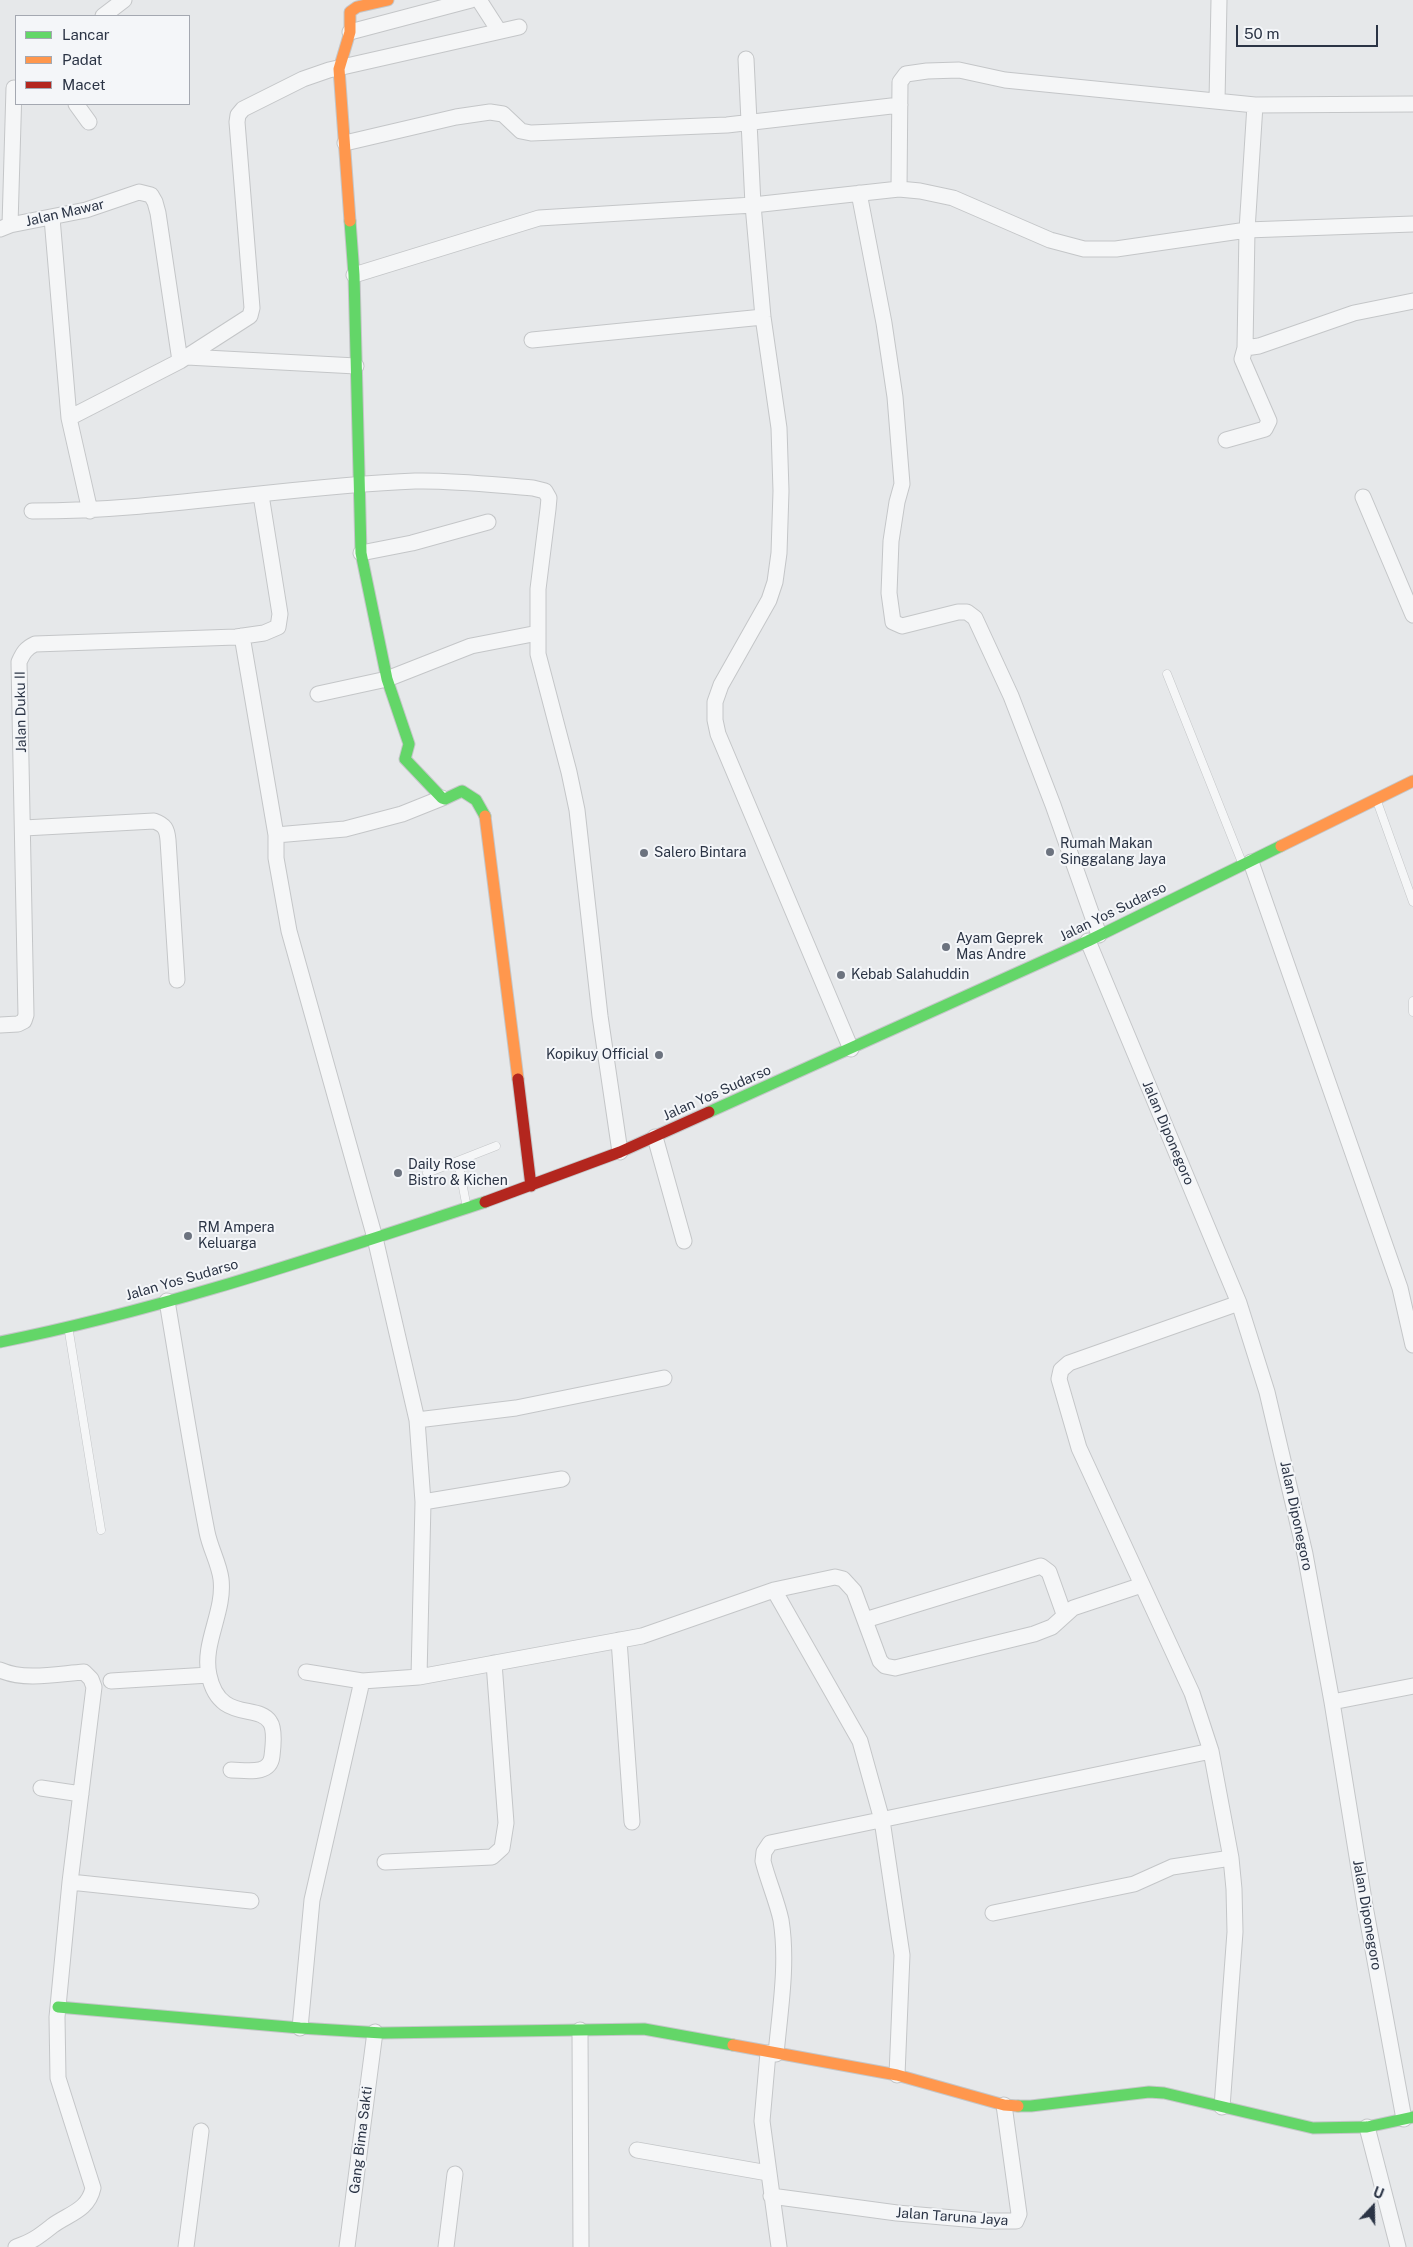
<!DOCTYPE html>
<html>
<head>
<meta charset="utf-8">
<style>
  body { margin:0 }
  #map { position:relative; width:1413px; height:2247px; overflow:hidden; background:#e6e8ea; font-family:"Public Sans",sans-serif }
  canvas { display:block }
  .legend { position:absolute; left:15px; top:15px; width:175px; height:90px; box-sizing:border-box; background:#f4f6f9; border:1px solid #a4a8b1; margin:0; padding:6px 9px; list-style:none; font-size:15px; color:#2b3445 }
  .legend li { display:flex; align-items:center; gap:10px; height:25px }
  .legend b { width:25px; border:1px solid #a4a8b1 }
  .north { position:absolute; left:1348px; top:2182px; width:50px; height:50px; -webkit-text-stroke:4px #f4f6f9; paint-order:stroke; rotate:21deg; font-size:14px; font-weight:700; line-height:20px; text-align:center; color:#2b3445 }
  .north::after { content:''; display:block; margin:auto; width:18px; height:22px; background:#2b3445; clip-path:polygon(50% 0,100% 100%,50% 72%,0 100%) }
  .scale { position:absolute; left:1236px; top:25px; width:142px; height:22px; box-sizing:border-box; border:2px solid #2b3445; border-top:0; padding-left:6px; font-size:15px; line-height:18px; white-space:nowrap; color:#2b3445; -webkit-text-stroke:4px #f4f6f9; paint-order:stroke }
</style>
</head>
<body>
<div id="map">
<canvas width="1413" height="2247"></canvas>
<ul class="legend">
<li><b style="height:6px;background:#63d668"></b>Lancar</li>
<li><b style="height:6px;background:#ff974d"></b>Padat</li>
<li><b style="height:6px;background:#b3261e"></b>Macet</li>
</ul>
<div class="north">U</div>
<div class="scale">50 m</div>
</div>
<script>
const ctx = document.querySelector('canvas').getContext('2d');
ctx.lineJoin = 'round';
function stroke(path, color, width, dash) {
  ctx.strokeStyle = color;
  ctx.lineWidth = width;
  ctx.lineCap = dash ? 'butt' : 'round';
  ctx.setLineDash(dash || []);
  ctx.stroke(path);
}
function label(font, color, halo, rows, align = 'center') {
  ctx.font = font + ' "Public Sans",sans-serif';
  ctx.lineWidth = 4;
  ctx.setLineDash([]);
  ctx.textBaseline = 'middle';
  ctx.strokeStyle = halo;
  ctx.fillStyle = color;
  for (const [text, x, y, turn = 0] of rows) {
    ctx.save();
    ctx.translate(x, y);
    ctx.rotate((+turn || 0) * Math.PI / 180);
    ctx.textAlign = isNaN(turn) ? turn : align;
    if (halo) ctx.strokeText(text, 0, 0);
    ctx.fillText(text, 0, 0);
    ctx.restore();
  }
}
const lane = new Path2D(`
  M1167 674 1241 860
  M1378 804 1413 902
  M1413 1001V1012
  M458 1161 466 1203
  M427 1173 496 1146
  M69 1332 101 1530`);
const street = new Path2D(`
  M479 0 499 31
  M103 16 124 0
  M350 32 471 0
  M746 59 753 205 763 317 779 428 781 491 779 553 775 582 769 600 721 685 715 702V720L718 734 851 1049
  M1217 101 1219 0
  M76 104 89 122
  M1255 105 1247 230 1245 348 1259 346 1354 313 1413 301
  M345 143 456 117 490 112 503 114 521 131 531 133 727 125 900 105
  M899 189 900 82 906 74 927 71 959 70 1005 80 1255 105 1413 104
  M859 193 884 323 895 397 902 484 897 502 891 541 889 593 893 622 902 626 958 612H967L975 618 1011 696 1053 805 1099 935
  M52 218 69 418 90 511
  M10 225 14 88
  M0 229 10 225 86 210 139 192 151 195 155 202 158 213 180 361
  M354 275 539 218 753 205 899 189 920 191 953 198 1050 240 1084 249H1116L1247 230 1413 224
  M532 340 763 317
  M187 357 356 366
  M69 418 180 361 250 316 252 308 237 122 238 115 243 109 303 79 329 70 519 27
  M1226 440 1265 429 1269 421 1242 359 1245 348
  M1363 497 1413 615
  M32 511C161 511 287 486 415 481 454 480 494 485 533 488L545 491 549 498 548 509 538 589V654L569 772 577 810 600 1016 620 1152
  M361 553 412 543 488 522
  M242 636 276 835V858L289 931 375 1238 417 1420 423 1502 419 1677
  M318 694 387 679 471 646 538 633
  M24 828 154 821C165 825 167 829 168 840L177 980
  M276 835 345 829 402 814 442 798
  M1251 862 1400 1288 1413 1345
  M1088 941 1239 1303 1267 1392 1305 1554 1332 1702 1365 1906 1404 2119
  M0 1025 18 1024 24 1021 26 1015 19 662C23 653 26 648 35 644L236 637 264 633 278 627 280 614 261 495
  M655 1137 684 1241
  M167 1301C180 1378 192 1455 207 1532 210 1548 219 1563 221 1579 225 1612 202 1643 209 1675 219 1723 258 1703 270 1722 275 1729 273 1748 272 1756 270 1776 245 1770 231 1770
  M417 1420 516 1408 664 1378
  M423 1502 562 1479
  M774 1590 860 1741 882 1820 902 1955 897 2075
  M865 1620 1041 1566 1049 1572 1064 1614
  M619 1640 632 1822
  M0 1670C25 1681 57 1674 84 1672L91 1679 94 1687 70 1882 57 2017 58 2078 93 2188C88 2211 68 2214 52 2226 38 2237 33 2241 16 2247
  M306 1672 362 1681 419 1677 642 1636 774 1590 835 1577 843 1579 854 1591 880 1661 885 1666 895 1668 1034 1634 1052 1627 1073 1608 1142 1585
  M111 1681 209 1675
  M1332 1702 1413 1686
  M41 1788 81 1794
  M385 1862 492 1857 502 1848 506 1823 494 1663
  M70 1882 251 1901
  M993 1913 1134 1884 1172 1867 1231 1858
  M300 2028 312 1900 362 1681
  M580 2030 581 2247
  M768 2053 762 2121 779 2247
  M776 2054C780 2010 788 1964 781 1920 777 1901 768 1881 763 1861L764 1852 770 1843 1211 1751
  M1222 2107 1235 1932 1234 1889 1231 1858 1211 1751 1192 1693 1079 1448 1059 1379 1061 1370 1069 1363 1239 1303
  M1367 2127 1398 2247
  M637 2150 768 2173
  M771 2196 897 2213 988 2221H1016L1019 2214 1004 2105
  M186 2247 201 2131
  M347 2247 375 2032
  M446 2247 455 2174`);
const fast = new Path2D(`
  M350 221 354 275 361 553 387 679 409 744 405 759 442 798 445 799 462 791 476 800 485 816
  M709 1112 1088 941 1281 846
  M0 1342C165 1309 325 1254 485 1202
  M58 2007 300 2028 382 2033 644 2029 733 2045
  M1018 2106H1031L1149 2092 1164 2093 1313 2128 1367 2127 1413 2117`);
const slow = new Path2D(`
  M350 221 339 69 350 32V12L357 7 388 0
  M485 816 518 1079
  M1281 846 1413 781
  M733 2045 897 2075 1004 2105 1018 2106`);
const jam = new Path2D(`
  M518 1079 531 1186
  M485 1202 620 1152 709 1112`);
const markers = [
  [1050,852,5,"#6c737f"],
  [644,853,5,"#6c737f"],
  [946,947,5,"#6c737f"],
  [841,975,5,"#6c737f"],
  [659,1055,5,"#6c737f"],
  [398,1173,5,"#6c737f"],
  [188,1236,5,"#6c737f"]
];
const streetNames = [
  ["Jalan Mawar",65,213,-13],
  ["Jalan Duku II",21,712,-91],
  ["Jalan Yos Sudarso",1113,912,-26],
  ["Jalan Yos Sudarso",717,1093,-24],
  ["Jalan Diponegoro",1168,1133,67],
  ["Jalan Yos Sudarso",182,1280,-16],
  ["Jalan Diponegoro",1296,1516,78],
  ["Jalan Diponegoro",1367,1915,80],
  ["Gang Bima Sakti",361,2140,-83],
  ["Jalan Taruna Jaya",952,2217,4]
];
const poiNames = [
  ["Rumah Makan",1060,844],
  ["Singgalang Jaya",1060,860],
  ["Salero Bintara",654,853],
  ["Ayam Geprek",956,939],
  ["Mas Andre",956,955],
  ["Kebab Salahuddin",851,975],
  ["Kopikuy Official",649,1055,"right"],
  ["Daily Rose",408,1165],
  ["Bistro & Kichen",408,1181],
  ["RM Ampera",198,1228],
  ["Keluarga",198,1244]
];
stroke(lane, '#c4c6c8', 9);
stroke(street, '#c4c6c8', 17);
stroke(fast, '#c4c6c8', 13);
stroke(slow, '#c4c6c8', 13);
stroke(jam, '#c4c6c8', 13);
stroke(lane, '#f5f6f7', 8);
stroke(street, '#f5f6f7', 15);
stroke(fast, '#63d668', 11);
stroke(slow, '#ff974d', 11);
stroke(jam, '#b3261e', 11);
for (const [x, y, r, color] of markers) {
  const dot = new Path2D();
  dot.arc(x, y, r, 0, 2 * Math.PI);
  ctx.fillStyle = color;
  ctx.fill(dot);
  stroke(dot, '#f4f6f9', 2);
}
label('14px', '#2b3445', '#f4f6f9', streetNames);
label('14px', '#2b3445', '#f4f6f9', poiNames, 'left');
</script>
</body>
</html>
